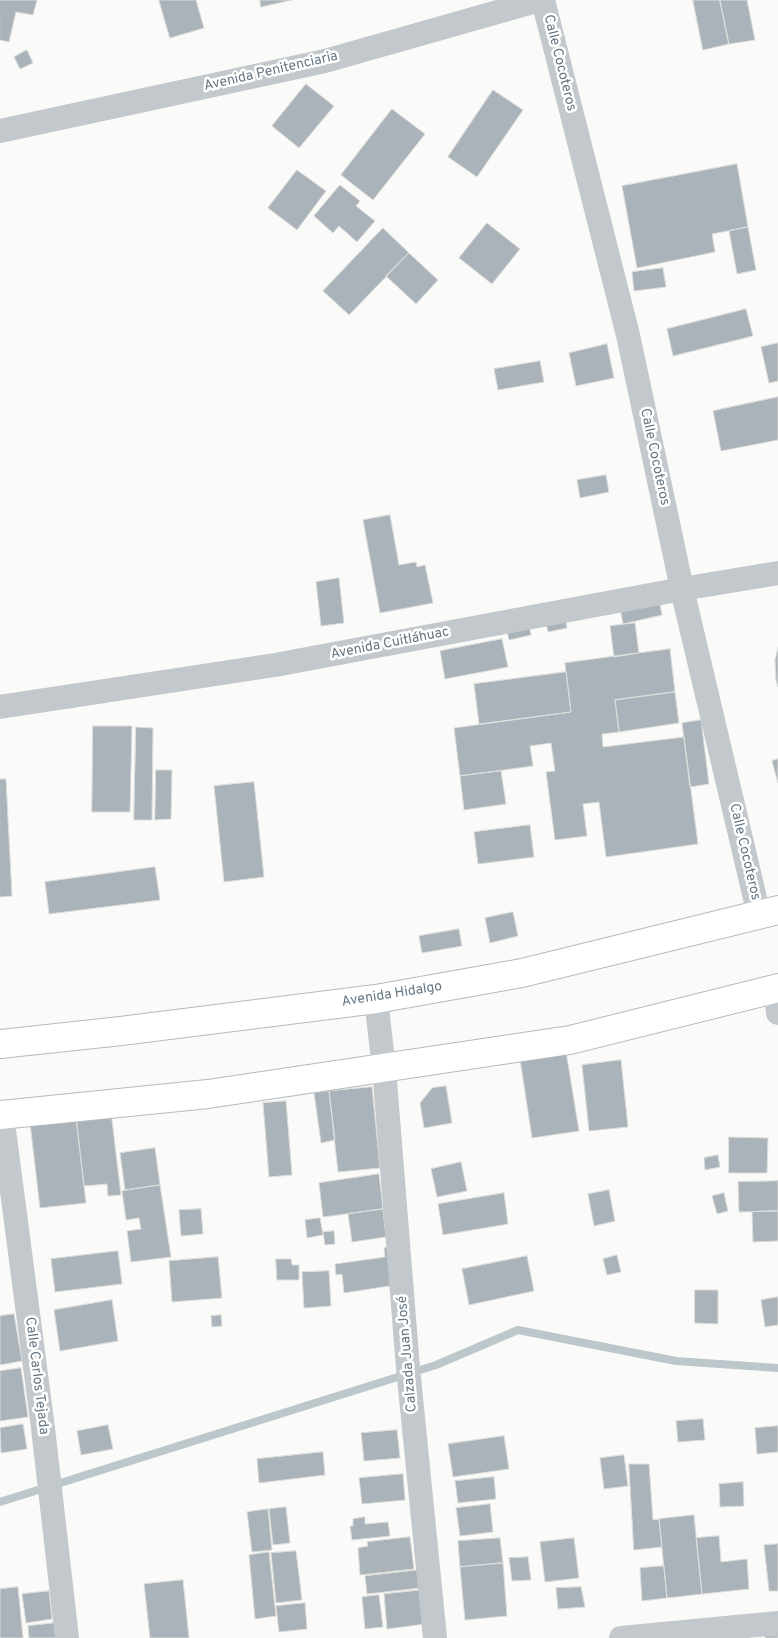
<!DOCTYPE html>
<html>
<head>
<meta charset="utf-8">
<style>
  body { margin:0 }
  canvas { display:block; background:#fafaf8 }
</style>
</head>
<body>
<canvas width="778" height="1638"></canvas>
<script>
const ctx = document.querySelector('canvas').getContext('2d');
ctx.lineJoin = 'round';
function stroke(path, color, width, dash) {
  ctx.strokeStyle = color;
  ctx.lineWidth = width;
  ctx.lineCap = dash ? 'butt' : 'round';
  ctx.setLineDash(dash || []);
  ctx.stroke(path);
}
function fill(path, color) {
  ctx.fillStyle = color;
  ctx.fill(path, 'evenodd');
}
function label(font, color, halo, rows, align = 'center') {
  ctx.font = font + ' Overpass,sans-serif';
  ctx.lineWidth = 5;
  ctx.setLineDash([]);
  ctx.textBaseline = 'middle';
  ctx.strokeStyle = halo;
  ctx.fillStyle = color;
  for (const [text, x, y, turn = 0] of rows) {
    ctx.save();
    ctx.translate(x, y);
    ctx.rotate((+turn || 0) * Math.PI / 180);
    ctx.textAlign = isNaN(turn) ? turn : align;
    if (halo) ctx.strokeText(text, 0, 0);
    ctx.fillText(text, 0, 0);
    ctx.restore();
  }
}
const stream = new Path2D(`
  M0 1502 436 1365 518 1330 676 1361 778 1368`);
const building = new Path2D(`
  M0 0H37L33 15 16 12 9 42 0 40Z
  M159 0H196L204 28 170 38Z
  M260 0H292L261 7Z
  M693 0H720L729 44 703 50Z
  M720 0H747L755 40 729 44Z
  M27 50 33 63 20 69 14 57Z
  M306 84 334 106 299 148 272 126Z
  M493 90 523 110 477 177 448 157Z
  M392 109 425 134 373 200 341 175Z
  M737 164 748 227 712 234 715 252 637 268 622 186Z
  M297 170 326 191 297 230 268 208Z
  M340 185 360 201 356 206 375 221 357 242 339 226 333 233 314 216Z
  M487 223 520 249 492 284 459 258Z
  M748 227 756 270 737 274 729 231Z
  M383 228 409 253 349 315 323 291Z
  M409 253 438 280 416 304 386 276Z
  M663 268 666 287 634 291 632 272Z
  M746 309 753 336 673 356 667 329Z
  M778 343V381L769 383 761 347Z
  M607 344 614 378 576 386 569 353Z
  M540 361 544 382 498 390 494 369Z
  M778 397V440L721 451 713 411Z
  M606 475 609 492 580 498 577 480Z
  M390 515 399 565 416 562 417 567 425 565 433 603 380 613 363 520Z
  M339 578 344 623 321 626 316 582Z
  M659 600 662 615 623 624 620 608Z
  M565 615 567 628 548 632 545 618Z
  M528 621 531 635 509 640 506 626Z
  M635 623 639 653 614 657 610 626Z
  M502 639 508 667 445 679 440 651Z
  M778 648V687L776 681 775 660Z
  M670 649 675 692 615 700 619 732 602 734 603 747 684 737 698 844 606 857 599 802 583 804 587 836 555 840 546 772 555 771 551 743 530 746 533 766 460 776 454 728 571 712 565 663Z
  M566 672 571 712 479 724 474 684Z
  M675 692 679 723 619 732 615 700Z
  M701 720 709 784 690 787 682 723Z
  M93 726H132L130 812H92Z
  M136 727 153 728 152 820H134Z
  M778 759V783L772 761Z
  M156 770H172L171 819 155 820Z
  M501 771 506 804 464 810 460 776Z
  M0 779H6L12 896 0 897Z
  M254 782 264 877 224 882 214 786Z
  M530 825 534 857 478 864 474 832Z
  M155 867 160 900 49 914 45 882Z
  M513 912 518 936 490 943 485 918Z
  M459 929 462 946 422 953 419 936Z
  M566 1051 579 1131 532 1138 520 1059Z
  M621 1060 628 1127 589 1131 582 1065Z
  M446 1086 452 1123 424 1128 420 1103 432 1088Z
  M372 1087 380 1168 338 1172 329 1091Z
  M329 1091 335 1140 321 1143 314 1093Z
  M286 1101 292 1175 269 1177 263 1103Z
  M111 1112 121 1195 108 1196 107 1184 84 1186 76 1117Z
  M76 1117 86 1203 40 1208 30 1123Z
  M729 1137 768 1138 767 1173H729Z
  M155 1148 160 1185 125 1190 120 1153Z
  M718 1155 720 1167 705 1170 704 1158Z
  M461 1162 467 1191 437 1197 431 1169Z
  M379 1174 383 1209 323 1217 319 1183Z
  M778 1181V1211L739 1212 738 1182Z
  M160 1185 171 1257 131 1262 127 1231 141 1229 139 1218 126 1220 122 1191Z
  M609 1190 615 1221 594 1226 588 1194Z
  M504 1193 508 1224 443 1235 438 1204Z
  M724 1193 728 1211 717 1214 712 1196Z
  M201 1209 203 1234 181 1236 179 1210Z
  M383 1209 386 1237 352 1242 348 1214Z
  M778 1211V1241L753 1242 752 1212Z
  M320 1218 323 1235 307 1238 305 1220Z
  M334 1231 335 1244 325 1245 323 1232Z
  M391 1247 396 1285 344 1293 342 1274 336 1275 335 1264 385 1257 384 1248Z
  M118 1251 122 1284 55 1292 51 1259Z
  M617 1255 621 1272 607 1275 603 1259Z
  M527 1256 534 1291 469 1305 462 1269Z
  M218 1257 222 1298 172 1302 169 1261Z
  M276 1259H291L292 1265H299V1280H277Z
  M329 1271 331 1306 304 1308 302 1272Z
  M695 1290H718V1324L695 1323Z
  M778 1297V1325L765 1327 761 1300Z
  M112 1300 118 1341 60 1351 54 1310Z
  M14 1314 22 1361 0 1365V1316Z
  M221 1315 222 1326 212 1327 211 1316Z
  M21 1368 28 1417 0 1421V1371Z
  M703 1419 705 1440 678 1442 676 1421Z
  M23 1424 27 1449 1 1453 0 1428Z
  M108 1425 113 1449 81 1455 77 1431Z
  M778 1426V1452L757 1454 755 1428Z
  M397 1430 400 1458 364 1461 361 1433Z
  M504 1436 509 1469 453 1477 448 1444Z
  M323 1452 325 1475 259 1483 257 1459Z
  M624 1455 628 1486 604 1489 600 1458Z
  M629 1464H649L653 1520 659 1519 662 1547 634 1550Z
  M403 1474 405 1500 362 1504 359 1478Z
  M494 1477 496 1499 458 1503 455 1481Z
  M743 1482 744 1506 720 1507 719 1484Z
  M490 1504 493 1532 460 1536 456 1508Z
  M286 1507 290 1543 273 1545 269 1509Z
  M268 1509 272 1550 252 1552 247 1512Z
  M694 1515 702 1594 667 1598 659 1519Z
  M365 1517V1524L388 1522 390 1536 352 1540 350 1526H353V1519Z
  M719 1536 721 1562 747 1559 749 1589 702 1594 696 1538Z
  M410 1537 414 1569 360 1575 358 1548 368 1546 367 1542Z
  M500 1538 503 1563 460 1567 458 1541Z
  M574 1538 579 1578 545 1582 540 1542Z
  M778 1544V1591H769L764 1545Z
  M296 1551 302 1600 276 1603 271 1553Z
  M269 1552 276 1616 255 1619 249 1555Z
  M528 1557 531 1580 512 1581 509 1558Z
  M503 1563 507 1616 465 1620 460 1567Z
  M664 1566 667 1598 642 1601 640 1568Z
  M418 1570 420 1588 367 1594 365 1576Z
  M183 1580 189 1638H150L144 1584Z
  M18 1587 23 1638H0V1589Z
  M581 1587 585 1607 558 1609 556 1588Z
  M422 1590 425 1624 387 1629 384 1594Z
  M49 1591 52 1619 26 1623 22 1594Z
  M379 1595 383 1627 365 1629 362 1597Z
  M305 1603 307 1629 279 1632 276 1606Z
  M54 1623 56 1638H29L28 1626Z
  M778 1635V1638H765V1636Z`);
const minor = new Path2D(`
  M543 0 628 335 682 589 759 915
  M0 131 325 61 540 0
  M0 707 275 665 682 589 778 573
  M776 988 778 1013
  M376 999 384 1069 408 1368 435 1638
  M2 1115 43 1428 67 1638
  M621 1638 778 1623`);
const primary = new Path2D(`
  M0 1044 121 1031 376 999 522 973 778 910
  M0 1115 208 1094 570 1040 778 988`);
const streetNames = [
  ["Calle Cocoteros",559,63,76],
  ["Avenida Penitenciaria",271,72,-13],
  ["Calle Cocoteros",654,457,78],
  ["Avenida Cuitláhuac",390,644,-11],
  ["Calle Cocoteros",744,852,77],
  ["Avenida Hidalgo",392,995,-9],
  ["Calzada Juan José",408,1354,-95],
  ["Calle Carlos Tejada",36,1376,83]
];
stroke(stream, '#bbc7cb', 8);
fill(building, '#aab3b9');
stroke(building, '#dcdcda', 1);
stroke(primary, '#b5babe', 30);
stroke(minor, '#c3c8cc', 24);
stroke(primary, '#fff', 28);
label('14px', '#657683', '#fff', streetNames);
</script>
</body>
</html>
